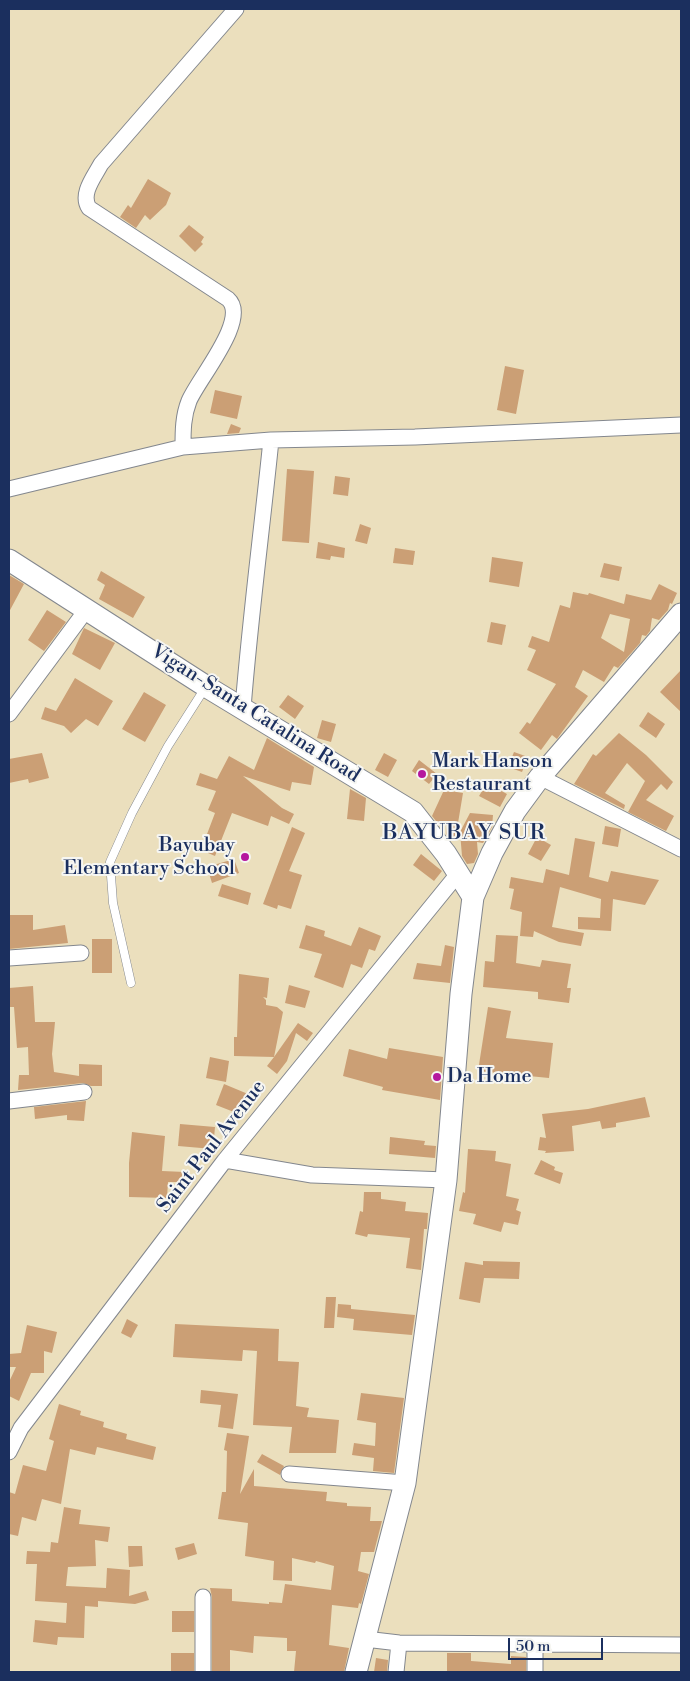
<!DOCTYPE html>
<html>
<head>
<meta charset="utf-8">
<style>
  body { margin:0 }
  #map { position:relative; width:690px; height:1681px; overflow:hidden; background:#ebdfbd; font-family:"Libre Bodoni",serif }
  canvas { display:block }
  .frame { position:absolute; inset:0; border:10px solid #1b2f5e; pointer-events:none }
  .scale { position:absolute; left:508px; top:1638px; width:95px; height:22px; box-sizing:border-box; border:2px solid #1b2f5e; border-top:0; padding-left:6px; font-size:15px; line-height:18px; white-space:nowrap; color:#1b2f5e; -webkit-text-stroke:4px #f6f6f2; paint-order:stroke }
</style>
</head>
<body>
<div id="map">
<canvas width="690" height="1681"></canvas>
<div class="frame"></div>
<div class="scale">50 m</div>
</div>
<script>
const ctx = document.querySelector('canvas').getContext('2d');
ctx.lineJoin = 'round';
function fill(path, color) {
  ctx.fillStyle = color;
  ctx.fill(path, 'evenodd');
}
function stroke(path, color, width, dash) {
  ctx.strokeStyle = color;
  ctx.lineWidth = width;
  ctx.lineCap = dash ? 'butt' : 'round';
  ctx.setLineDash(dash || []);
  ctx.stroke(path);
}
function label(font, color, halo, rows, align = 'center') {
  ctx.font = font + ' "Libre Bodoni",serif';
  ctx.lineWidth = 4;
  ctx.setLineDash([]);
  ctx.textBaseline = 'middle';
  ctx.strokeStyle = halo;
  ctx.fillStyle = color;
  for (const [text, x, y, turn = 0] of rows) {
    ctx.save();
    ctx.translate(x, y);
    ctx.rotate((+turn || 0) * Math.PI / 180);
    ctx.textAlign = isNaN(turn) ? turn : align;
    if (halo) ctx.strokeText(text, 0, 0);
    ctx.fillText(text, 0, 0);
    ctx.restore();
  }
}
const building = new Path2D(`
  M148 179 171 193 166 205 150 220 145 215 136 228 120 217 128 205 131 208Z
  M189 225 204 237 201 242 203 244 195 252 179 236Z
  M505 366 524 370 516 414 497 410Z
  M215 390 242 396 237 419 210 413Z
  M231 424 241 428 239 433 227 434Z
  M287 469 314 471 309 543 282 541Z
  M335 476 350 478 348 496 333 494Z
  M360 524 371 528 367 544 355 541Z
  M318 542 345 548 344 558 331 556 330 560 316 558Z
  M395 548 415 551 413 565 393 563Z
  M492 557 523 562 519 587 489 582Z
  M604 563 622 567 619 581 600 577Z
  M101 571 145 597 133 618 99 599 105 585 97 580Z
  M9 575 24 584 9 612Z
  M659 584 677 593 672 604 670 603 668 610 659 620 652 618 650 631 646 636 642 635 640 643 618 668 614 666 604 682 583 670 575 687 588 696 557 739 552 735 541 750 519 733 527 722 530 724 556 684 527 670 536 650 528 647 532 636 549 642 560 605 570 608 573 592 588 595 589 593 624 604 626 594 651 600ZM610 614 630 619 624 652 601 638Z
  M47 610 66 622 44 651 28 640Z
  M491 622 506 625 502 645 487 642Z
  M84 628 115 643 100 670 72 654Z
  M681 670V712L660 692Z
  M75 678 113 701 98 726 86 719 71 733 64 726 41 719 45 707 56 711Z
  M144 692 166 705 145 742 122 729Z
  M288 695 304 706 295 719 279 707Z
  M648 712 665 724 656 738 639 726Z
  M322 720 336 724 331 742 317 738Z
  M619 733 646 755 673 782 667 790 661 784 646 800 674 816 666 831 628 812 645 781 627 763 605 793 625 805 624 809 574 784 593 754 596 756Z
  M267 738 314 767 311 785 292 782 290 791 243 776 282 808 294 814 289 824 271 816 268 826 232 813 215 856 201 850 215 813 208 810 216 791 196 785 200 773 217 779 229 756 254 770Z
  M514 752 528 757 522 772 508 767Z
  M42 753 49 778 29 783 28 779 9 783V759Z
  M384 753 397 760 388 777 375 770Z
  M419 760 437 774 429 784 412 771Z
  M487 783 507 794 500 807 479 796Z
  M350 789 366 798 364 821 347 819Z
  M444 790 463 793 455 841 451 840 446 834 447 826 436 821 432 816Z
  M470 813 493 815 492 827 483 843 477 842 478 854 474 863 467 864 462 856 460 832Z
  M605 826 621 829 618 847 602 844Z
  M292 827 305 833 289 871 302 875 291 909 278 905 277 909 263 904Z
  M537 837 551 845 541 861 528 854Z
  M575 838 595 842 589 877 608 882 611 871 659 880 645 905 613 899 611 931 578 929V917L600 918 601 899 560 887 552 927 584 933 581 946 559 942 534 931 533 937 520 936 522 912 510 909 514 889 509 888 511 877 543 883 546 869 569 875Z
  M421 854 442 871 434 881 413 865Z
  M234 859 239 873 212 883 207 867Z
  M222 884 251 893 248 905 218 896Z
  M9 915H33V930L65 925 68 943 9 949Z
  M306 925 325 931 324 936 351 946 359 927 381 936 375 951 369 949 362 968 351 964 343 988 314 977 322 954 299 948Z
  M496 935 518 936 516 963 540 967 542 960 571 964 567 988H571L569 1003 538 999V992L483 987 485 961 494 962Z
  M92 939H112V973H92Z
  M445 945 454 947 450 983 413 979 417 963 441 966Z
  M239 974 269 978 267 998 263 997 266 1000V1005L277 1007 283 1012 274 1057 298 1023 313 1033 307 1041 296 1033 287 1061 277 1074 267 1066 274 1057 234 1056V1037H237Z
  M289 985 310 991 305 1008 285 1003Z
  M33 986 35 1022H55L52 1054 54 1072 79 1076V1064L102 1065V1086H91L83 1083 18 1090 19 1075H29L28 1047 17 1048 14 1007H9V988Z
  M488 1007 511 1011 506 1038 553 1043 549 1078 478 1071Z
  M389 1048 443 1057 440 1100 382 1090 383 1087 343 1076 349 1049 387 1059Z
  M210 1057 229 1061 226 1082 206 1078Z
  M224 1084 248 1094 239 1114 216 1105Z
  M645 1097 650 1117 616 1123V1127L602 1129 600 1121 572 1126 574 1151 545 1153 546 1151 538 1150 540 1137 546 1138 542 1114 588 1109Z
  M86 1101 84 1121 67 1120V1115L35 1119 34 1107Z
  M180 1124 215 1127 213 1149 178 1146Z
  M132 1132 165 1136 162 1171 185 1172V1182H168L167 1198 129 1197V1163Z
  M390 1137 425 1141 424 1145 436 1146 435 1158 389 1154Z
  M468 1149 496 1151 495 1161 511 1164 506 1196 519 1199 516 1210 521 1212 518 1225 504 1222 501 1232 473 1224 476 1214 459 1211 463 1192 465 1193Z
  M541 1160 555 1167 554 1170 563 1173 560 1184 534 1174Z
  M364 1192H381V1199L406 1202 405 1211 428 1213 427 1229H424L421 1270 406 1268 410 1238 368 1234 367 1237 355 1234 360 1211 363 1212Z
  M483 1261 520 1262 519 1279 484 1278 480 1303 459 1299 465 1262 483 1265Z
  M326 1297H336L334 1328H324Z
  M338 1304 351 1305V1309L415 1315 412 1335 353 1330 354 1319 337 1317Z
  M127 1319 138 1325 131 1338 121 1333Z
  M175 1324 279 1329 278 1361 299 1362 296 1406 309 1408 307 1417 339 1420 336 1453H289L292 1427 253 1425 257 1351 243 1350 242 1361 173 1357Z
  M27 1325 57 1332 52 1353 44 1351V1373H31L19 1401 9 1396V1382L16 1367H9V1354L21 1353Z
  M201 1390 238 1394 233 1429 218 1427 221 1405 200 1403Z
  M361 1393 404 1398 394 1473 373 1471 374 1458 352 1455 354 1443 375 1446 376 1423 357 1420Z
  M59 1404 81 1411 80 1415 104 1422 103 1427 127 1434 126 1439 156 1447 153 1460 97 1447 95 1455 70 1449 61 1504 42 1499 36 1521 22 1517 18 1536 9 1534V1492L15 1494 23 1465 46 1471 54 1441 49 1439Z
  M227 1433 249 1436 240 1494 254 1469V1486L327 1492 326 1501 347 1503V1506L371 1507 370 1521H382L374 1552H361L358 1571 369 1574 361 1604 359 1603 358 1608 332 1605 329 1645 349 1648 344 1672H294L296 1651H287V1638L254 1636 253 1653 230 1650V1672H212V1597L210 1588 232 1589V1601L269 1604V1602L282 1603 285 1584 331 1590 334 1566 316 1561 315 1563 292 1558V1581L273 1580 274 1561 245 1556 248 1523 218 1519 222 1492H226L227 1451 224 1450Z
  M262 1454 284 1466 280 1475 257 1462Z
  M64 1507 81 1510 79 1524 110 1527 108 1542 95 1540 96 1566 68 1567 66 1586 106 1588 107 1568 130 1570 129 1596 146 1591 149 1600 135 1604 98 1601V1607L85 1606 84 1638 58 1637 57 1645 33 1642 35 1620 66 1623 67 1603 35 1601 37 1564H26L27 1551 50 1552 51 1542 58 1543Z
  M194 1543 197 1554 178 1560 175 1548Z
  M128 1546H142L143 1566 129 1567Z
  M172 1611H194V1632H172Z
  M171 1653H194V1672H171Z
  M447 1653H471V1661L511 1664V1656L526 1657V1672H447Z
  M376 1658 388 1660 387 1672H374Z`);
const lane = new Path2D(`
  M131 983 113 903 110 862 132 813 168 746 205 688`);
const street = new Path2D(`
  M183 447C183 431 183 416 189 401 198 379 250 319 228 299L89 208C80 194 94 177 101 164L236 9
  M9 489 183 447 271 440 415 437 681 425
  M243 708C250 619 262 529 271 440
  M9 714 87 609
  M540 777 681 849
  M9 958 81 953
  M9 1101 84 1092
  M225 1160 312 1175 446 1180
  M9 1452 21 1428 225 1160 457 875
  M289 1474 405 1483
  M203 1597V1672
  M365 1639 399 1643 681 1645
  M396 1672 399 1643
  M535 1672V1645`);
const secondary = new Path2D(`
  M9 560 207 687 413 812 446 854 473 897
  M356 1672 405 1483 446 1180 461 994 473 897 492 853 515 811 540 777 681 614`);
const markers = [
  [422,774,5,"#b5179e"],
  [245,857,5,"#b5179e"],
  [437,1077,5,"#b5179e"]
];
const streetNames = [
  ["Vigan-Santa Catalina Road",255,714,32],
  ["Saint Paul Avenue",212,1147,-52]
];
const poiNames = [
  ["Mark Hanson",432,762],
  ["Restaurant",432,785],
  ["Bayubay",235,846,"right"],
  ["Elementary School",235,869,"right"],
  ["Da Home",447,1077]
];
const quarterNames = [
  ["BAYUBAY SUR",464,834]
];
fill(building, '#cb9f75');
stroke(lane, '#83878e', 9);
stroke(street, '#83878e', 17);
stroke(secondary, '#83878e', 23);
stroke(lane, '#fff', 8);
stroke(street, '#fff', 15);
stroke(secondary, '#fff', 21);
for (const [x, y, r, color] of markers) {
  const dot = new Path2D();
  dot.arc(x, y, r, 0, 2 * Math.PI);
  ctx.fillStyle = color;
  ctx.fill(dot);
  stroke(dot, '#f6f6f2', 2);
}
label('20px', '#1b2f5e', '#f6f6f2', streetNames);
label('20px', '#1b2f5e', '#f6f6f2', poiNames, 'left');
ctx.letterSpacing = '1px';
label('22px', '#1b2f5e', '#f6f6f2', quarterNames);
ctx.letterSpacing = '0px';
</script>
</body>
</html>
